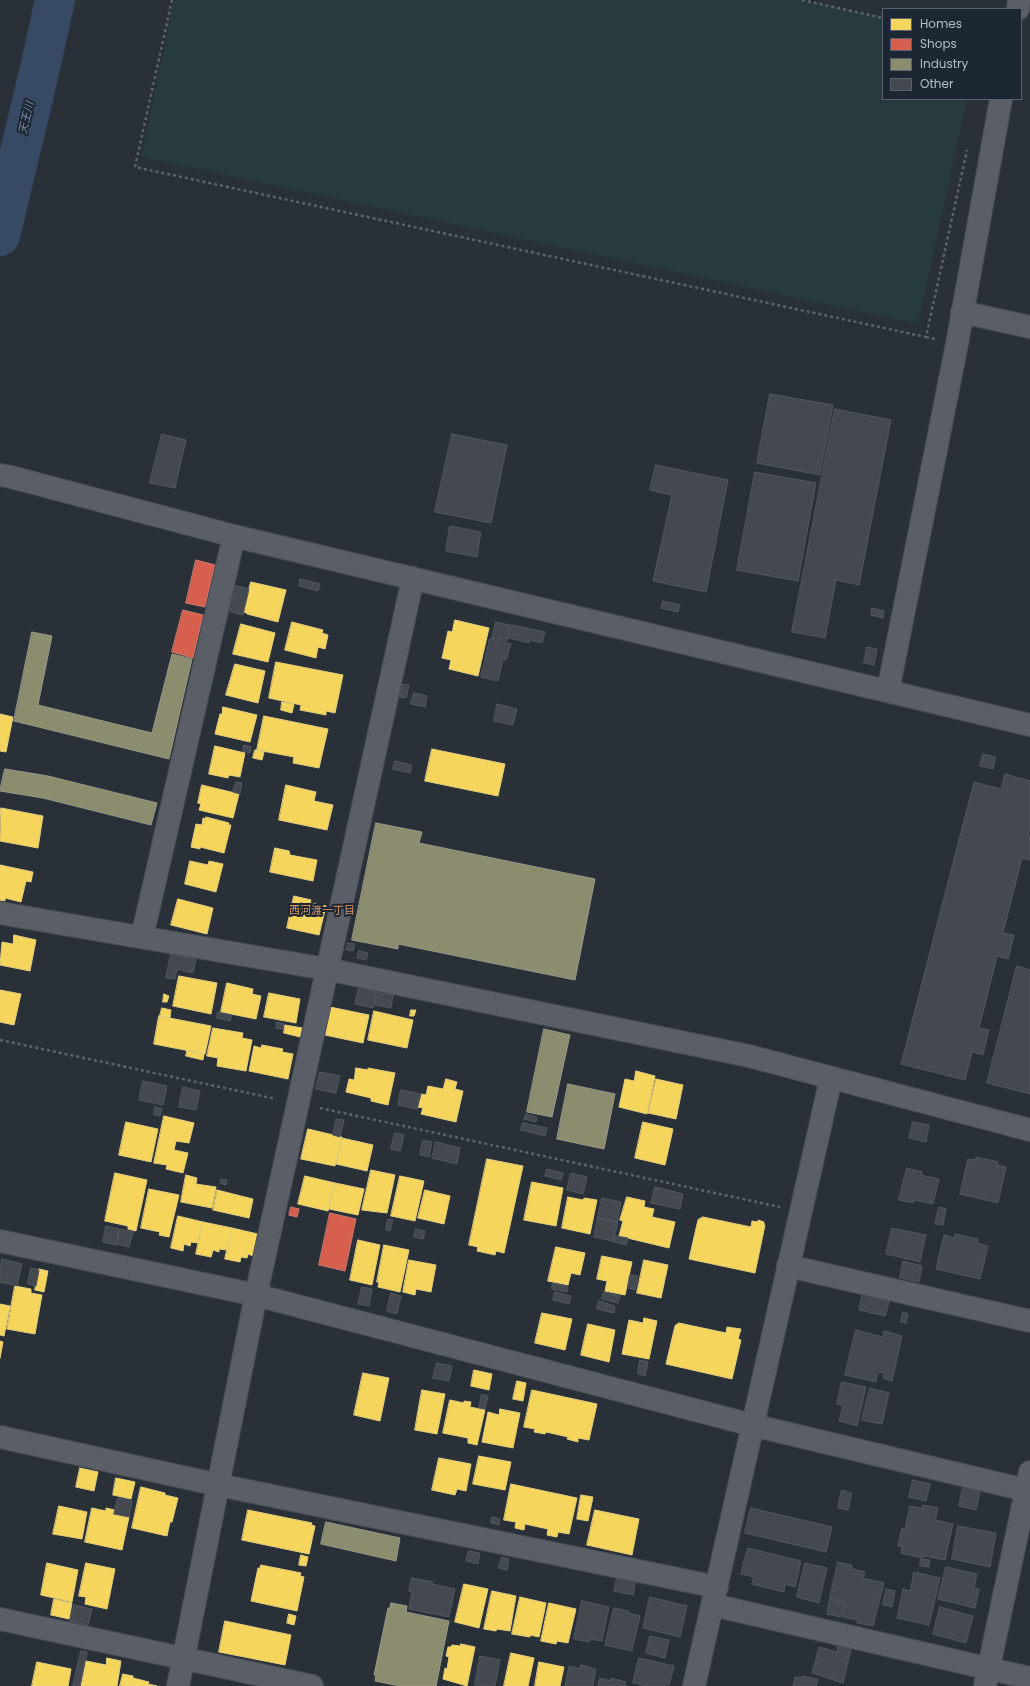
<!DOCTYPE html>
<html>
<head>
<meta charset="utf-8">
<style>
  body { margin:0 }
  #map { position:relative; width:1030px; height:1686px; overflow:hidden; background:#2a3038; font-family:Poppins,sans-serif }
  canvas { display:block }
  .legend { position:absolute; left:882px; top:8px; width:140px; height:92px; box-sizing:border-box; background:#1d2633; border:1px solid #59626f; margin:0; padding:5px 7px; list-style:none; font-size:12px; color:#b4bcc9 }
  .legend li { display:flex; align-items:center; gap:8px; height:20px }
  .legend b { width:20px; border:1px solid #59626f }
</style>
</head>
<body>
<div id="map">
<canvas width="1030" height="1686"></canvas>
<ul class="legend">
<li><b style="height:11px;background:#f6d55c"></b>Homes</li>
<li><b style="height:11px;background:#d6604d"></b>Shops</li>
<li><b style="height:11px;background:#8c8c6e"></b>Industry</li>
<li><b style="height:11px;background:#444950"></b>Other</li>
</ul>
</div>
<script>
const ctx = document.querySelector('canvas').getContext('2d');
ctx.lineJoin = 'round';
function fill(path, color) {
  ctx.fillStyle = color;
  ctx.fill(path, 'evenodd');
}
function stroke(path, color, width, dash) {
  ctx.strokeStyle = color;
  ctx.lineWidth = width;
  ctx.lineCap = dash ? 'butt' : 'round';
  ctx.setLineDash(dash || []);
  ctx.stroke(path);
}
function label(font, color, halo, rows, align = 'center') {
  ctx.font = font + ' Poppins,"Noto Sans JP",sans-serif';
  ctx.lineWidth = 4;
  ctx.setLineDash([]);
  ctx.textBaseline = 'middle';
  ctx.strokeStyle = halo;
  ctx.fillStyle = color;
  for (const [text, x, y, turn = 0] of rows) {
    ctx.save();
    ctx.translate(x, y);
    ctx.rotate((+turn || 0) * Math.PI / 180);
    ctx.textAlign = isNaN(turn) ? turn : align;
    if (halo) ctx.strokeText(text, 0, 0);
    ctx.fillText(text, 0, 0);
    ctx.restore();
  }
}
const green = new Path2D(`
  M174 0H802L883 18V99H967L918 324 141 157Z`);
const homes = new Path2D(`
  M251 582 286 590 278 622 247 614V613L243 612Z
  M455 620 489 628 478 676 449 669 451 660 442 658 448 631 452 632Z
  M292 622 323 630 322 633 328 635 325 649 318 647 316 658 285 650Z
  M241 624 275 633 268 662 233 654Z
  M276 662 343 675 335 713 326 711V715L300 710 301 705 269 698Z
  M235 664 265 671 258 703 226 695Z
  M282 702 294 704 292 713 281 710Z
  M223 707 257 715 250 742 215 734 220 714H222Z
  M0 714 13 717 6 752 0 751Z
  M264 716 328 729 319 768 293 763 294 757 257 750Z
  M215 746 245 753 240 777 229 775 228 778 209 774Z
  M432 749 505 764 498 796 425 781Z
  M255 750 264 752 262 760 253 758Z
  M202 785 239 794 233 818 199 810 201 804 198 803Z
  M286 785 316 792 314 801 333 805 327 830 279 820Z
  M1 808 43 816 38 848 0 841Z
  M206 817 229 823 228 825H231L224 853 200 847V849L191 847 196 824 202 825 203 818 206 819Z
  M275 848 289 851 290 855 317 860 313 881 270 872Z
  M190 861 208 865 209 861 223 864 216 892 185 884Z
  M0 865 33 872 31 882 26 881 21 902 5 898V901L0 900Z
  M294 896 311 900 310 903 326 906 319 935 287 928Z
  M178 899 213 908 207 934 171 925Z
  M14 935 36 940 30 971 0 965 2 942 13 944Z
  M179 976 217 983 211 1014 173 1006Z
  M227 983 253 989 252 994 261 996 256 1019 221 1012Z
  M0 990 21 994 14 1025 0 1022Z
  M269 993 300 999 296 1023 264 1017Z
  M164 994 169 996 167 1002H163Z
  M330 1007 369 1015 363 1043 325 1035Z
  M162 1008 171 1010 170 1018 160 1016Z
  M411 1010H416L414 1016H410Z
  M374 1011 413 1020 407 1048 368 1040Z
  M159 1016 211 1026 205 1054 154 1044Z
  M285 1025 302 1028 300 1037 284 1033Z
  M213 1028 243 1033 242 1038 252 1040 246 1071 217 1066 218 1058 207 1056Z
  M262 1045 283 1049 282 1052 293 1054 288 1079 249 1071 254 1046 261 1048Z
  M187 1051 204 1054 203 1060 186 1056Z
  M356 1068 368 1070V1068L395 1073 388 1105 371 1101V1098L346 1092 349 1079 354 1080Z
  M636 1071 655 1076 647 1114 619 1107 625 1079 634 1081Z
  M446 1079 457 1082 455 1089 463 1091 456 1122 421 1114 423 1108 418 1107 421 1094 426 1095 428 1086 443 1089Z
  M656 1079 683 1085 676 1119 648 1113Z
  M164 1116 194 1123 189 1143 176 1141 174 1150 188 1153 183 1173 166 1169 167 1165 154 1163Z
  M126 1122 158 1129 151 1162 119 1155Z
  M643 1122 673 1129 665 1165 635 1158Z
  M308 1129 342 1137 335 1166 301 1159Z
  M342 1138 373 1145 367 1171 336 1164Z
  M487 1159 523 1166 504 1253 496 1251 495 1255 477 1251 478 1247 469 1245Z
  M371 1170 395 1175 387 1213 362 1210Z
  M115 1173 147 1180 136 1231 128 1229V1226L105 1221Z
  M186 1175 197 1178 196 1184 216 1187 212 1208 181 1202Z
  M305 1176 335 1183 328 1211 298 1204Z
  M400 1176 424 1181 415 1221 391 1216Z
  M532 1182 563 1188 556 1226 524 1220Z
  M335 1183 364 1189 358 1215 329 1209Z
  M149 1189 179 1195 169 1237 159 1235 160 1232 141 1228Z
  M217 1190 253 1199 249 1218 213 1210Z
  M425 1190 450 1196 444 1224 418 1218Z
  M568 1197 583 1200 584 1198 597 1200 590 1234 562 1228Z
  M627 1197 645 1201 644 1207 654 1209 652 1217 675 1222 669 1248 619 1236 623 1221 620 1220Z
  M178 1216 203 1222 198 1243 191 1242 190 1246 184 1244 183 1251 171 1248Z
  M703 1217 751 1227 752 1221 758 1222V1220L764 1222V1225H765L755 1273 689 1259 698 1220Z
  M203 1222 232 1228 227 1250 219 1249V1252L213 1250 211 1257 196 1254Z
  M232 1228 258 1234 253 1256 248 1254 247 1258 241 1257 240 1262 225 1259Z
  M358 1240 380 1245 372 1285 350 1280Z
  M384 1245 409 1250 400 1292 378 1287 379 1282H377Z
  M556 1247 585 1253 580 1275 571 1273 568 1285 548 1281Z
  M602 1256 632 1262 625 1295 605 1291 607 1281 597 1279Z
  M409 1260 436 1265 431 1292 416 1289 415 1295 403 1292Z
  M644 1260 668 1265 661 1298 637 1293Z
  M39 1269 48 1271 44 1292 35 1290Z
  M15 1286 31 1289V1293L42 1295 35 1334 7 1329Z
  M0 1304 10 1306 4 1336 0 1335Z
  M542 1313 572 1319 565 1350 535 1343Z
  M644 1318 657 1321 649 1359 622 1354 629 1320 643 1323Z
  M679 1323 726 1333 727 1327 741 1329 738 1339 741 1340 732 1379 666 1364 675 1326Z
  M588 1324 615 1330 609 1362 581 1355Z
  M0 1341 3 1342 0 1358Z
  M474 1370 492 1374 489 1390 471 1386Z
  M363 1373 389 1378 380 1421 354 1415Z
  M517 1381 526 1383 523 1401 513 1399Z
  M422 1390 445 1394 437 1434 415 1430Z
  M532 1390 597 1404 589 1440 578 1438V1442L567 1439 568 1437 546 1432 545 1434 534 1432 535 1429 524 1427Z
  M450 1400 464 1403V1401L471 1402 470 1407 485 1410 477 1445 468 1443V1438L443 1433Z
  M500 1409 520 1413 513 1448 482 1442 488 1412 499 1415Z
  M479 1456 511 1462 505 1490 473 1484Z
  M439 1458 471 1464 466 1491 457 1489 455 1495 432 1490Z
  M80 1468 98 1472 94 1491 76 1487Z
  M116 1478 135 1482 131 1499 113 1495Z
  M511 1484 577 1498 569 1534 558 1532 557 1537 547 1535 548 1529 525 1524 524 1530 515 1528 516 1522 504 1520Z
  M141 1487 165 1493V1495L178 1498 172 1522H170L167 1536 132 1528Z
  M581 1495 593 1497 588 1521 577 1519Z
  M59 1506 87 1512 82 1539 53 1534Z
  M92 1508 106 1511V1508L115 1510 114 1514 129 1517 122 1550 85 1542Z
  M248 1510 312 1523 311 1525 315 1526 309 1554 242 1540Z
  M595 1510 639 1519 632 1555 587 1545Z
  M301 1555 308 1557 306 1566 299 1565Z
  M47 1563 78 1570 72 1602 41 1595Z
  M86 1563 115 1569 107 1609 85 1604 86 1597 79 1596Z
  M261 1565 301 1573 300 1576 304 1577 297 1611 251 1601 258 1568H260Z
  M464 1584 488 1589 479 1628 455 1622Z
  M492 1591 516 1596 510 1631 497 1629 496 1631 484 1629Z
  M520 1597 546 1603 539 1637 530 1635V1637L512 1634Z
  M54 1599 72 1603 69 1619 51 1615Z
  M549 1603 576 1609 568 1643 557 1641 556 1644 541 1641Z
  M289 1614 296 1616 294 1625 287 1623Z
  M225 1621 291 1635 285 1665 219 1652Z
  M461 1644 475 1647 467 1686 443 1679 445 1668 447 1669 449 1657 446 1656 448 1647H451L452 1645 460 1646Z
  M511 1653 534 1658 528 1686H504Z
  M107 1658 121 1661 117 1686H81L86 1661 106 1665Z
  M37 1662 71 1669 68 1686H32Z
  M539 1662 564 1667 560 1686H535Z
  M123 1674 133 1676V1678L149 1682 148 1684 157 1686H120Z`);
const shops = new Path2D(`
  M196 560 215 565 205 607 186 603Z
  M183 610 203 615 193 658 172 652Z
  M291 1207 299 1209 297 1217 289 1215Z
  M330 1213 356 1219 345 1271 319 1265Z`);
const industry = new Path2D(`
  M32 632 52 636 38 705 152 733 172 654 192 659 169 759 14 721Z
  M5 769 48 776 157 803 151 825 43 798 0 791Z
  M376 823 422 832 419 843 595 879 575 980 398 944V949L352 940Z
  M544 1029 570 1035 552 1117 527 1112Z
  M568 1084 615 1094 604 1149 557 1139Z
  M326 1522 400 1538 396 1561 321 1544Z
  M391 1603 407 1606 406 1612 449 1621 436 1686H400L375 1681 376 1675H374L388 1608H390Z`);
const river = new Path2D(`
  M0 236 41 64 55 0`);
const building = new Path2D(`
  M770 394 833 405 820 475 757 463Z
  M835 409 891 420 859 585 836 580 825 638 792 632Z
  M162 434 186 440 175 488 150 483Z
  M452 434 507 445 491 523 435 512Z
  M656 465 728 480 706 592 653 581 672 495 650 490Z
  M755 472 816 483 798 581 737 570Z
  M450 526 481 532 477 557 446 551Z
  M300 579 320 584 318 591 299 586Z
  M234 585 249 589 243 615 228 611Z
  M663 601 680 605 678 612 661 608Z
  M872 608 884 611 883 618 871 615Z
  M496 622 510 625 507 641 492 638Z
  M512 625 545 632 542 643 530 640 529 643 509 638Z
  M490 639 511 644 506 660 503 659 498 681 481 677Z
  M867 647 877 649 874 665 864 663Z
  M403 684 409 685 406 698 400 697Z
  M414 693 427 696 425 707 411 704Z
  M497 704 517 709 513 725 494 721Z
  M244 745 251 747 250 753 243 751Z
  M983 754 996 757 993 769 980 766Z
  M395 761 412 765 410 773 393 769Z
  M1005 774 1030 781V828L1028 835 1030 836V860L1022 858 1003 933 1014 935 1008 959 997 956 979 1028 989 1030 983 1055 972 1052 965 1080 901 1064 974 782 1001 789Z
  M236 782 242 783 240 794 233 792Z
  M348 943 355 944 353 951 346 950Z
  M359 951 368 953 366 960 357 958Z
  M171 954 196 959 193 973 177 969 175 979 166 978Z
  M1017 966 1030 970V1094L987 1083Z
  M359 988 376 992 373 1008 355 1004Z
  M378 992 393 995 391 1008 375 1005Z
  M218 1012 232 1015 230 1021 217 1018Z
  M277 1022 284 1024 283 1029 276 1028Z
  M320 1072 340 1076 336 1093 316 1089Z
  M143 1081 167 1086 163 1105 139 1100Z
  M183 1087 200 1091 196 1110 179 1107Z
  M401 1090 421 1094 417 1109 398 1105Z
  M155 1107 162 1109 160 1116 154 1115Z
  M526 1114 537 1117 536 1122 524 1119Z
  M336 1119 344 1120 340 1137 333 1135Z
  M913 1122 929 1125 926 1142 909 1138Z
  M523 1123 547 1128 545 1136 521 1130Z
  M395 1133 404 1135 400 1151 391 1149Z
  M423 1140 432 1142 429 1157 420 1155Z
  M436 1142 460 1148 457 1164 432 1158Z
  M976 1157 998 1162 997 1165 1006 1167 998 1203 960 1194 968 1159 976 1160Z
  M907 1168 922 1172 921 1175 939 1179 933 1204 914 1200 913 1203 899 1200Z
  M547 1169 563 1173 561 1180 545 1176Z
  M571 1173 587 1177 583 1194 567 1190Z
  M221 1179 227 1180 226 1185 220 1183Z
  M655 1187 683 1194 680 1209 651 1203Z
  M602 1198 621 1202 617 1222 598 1218Z
  M939 1207 946 1209 943 1225 935 1224Z
  M598 1218 618 1222 613 1241 594 1237Z
  M388 1219 393 1220 390 1231 386 1230Z
  M106 1226 119 1229 116 1245 103 1242Z
  M892 1228 926 1235 920 1262 886 1254Z
  M120 1229 133 1232 129 1247 117 1244Z
  M416 1229 425 1231 423 1239 414 1237Z
  M955 1234 978 1239V1243L988 1246 980 1279 936 1269 944 1235 954 1238Z
  M616 1236 628 1238 626 1245 614 1242Z
  M2 1259 22 1264 17 1286 0 1282V1271Z
  M903 1261 922 1266 919 1282 900 1278Z
  M31 1268 39 1270 36 1286 28 1284Z
  M630 1275 638 1276 635 1290 628 1288Z
  M553 1283 568 1286 567 1292 552 1289Z
  M362 1287 372 1289 369 1306 358 1304Z
  M555 1292 571 1296 569 1304 553 1300Z
  M604 1292 620 1296 618 1303 602 1299Z
  M391 1293 401 1296 397 1314 387 1311Z
  M863 1293 890 1299 885 1316 859 1310Z
  M599 1301 615 1306 614 1313 597 1309Z
  M903 1312 908 1314 906 1323 901 1322Z
  M856 1330 883 1337 884 1331 902 1336 892 1381 883 1378 884 1373 878 1372 876 1382 845 1375Z
  M640 1360 648 1362 645 1376 638 1374Z
  M437 1363 452 1366 449 1381 433 1378Z
  M842 1382 866 1387 857 1426 839 1421 843 1406 837 1404Z
  M870 1388 889 1393 882 1424 862 1420Z
  M482 1394 488 1396 485 1409 479 1408Z
  M913 1480 930 1484 926 1501 909 1497Z
  M963 1487 980 1491 976 1510 959 1506Z
  M842 1490 852 1493 848 1510 838 1508Z
  M118 1498 132 1501 129 1517 114 1514Z
  M923 1505 938 1508 935 1520 953 1524 945 1560 924 1556 923 1558 901 1553 902 1547 898 1546 902 1528 905 1529 910 1506 922 1508Z
  M751 1508 832 1527 826 1552 745 1533Z
  M492 1517 500 1519 499 1525 491 1523Z
  M958 1526 996 1533 990 1567 952 1559Z
  M748 1548 801 1561 795 1587 785 1584 784 1592 752 1584 754 1577 741 1574Z
  M469 1551 480 1553 478 1564 466 1561Z
  M502 1557 509 1559 507 1570 499 1568Z
  M921 1559 930 1560 929 1567 920 1566Z
  M838 1562 852 1565V1569L865 1572 863 1578 884 1583 873 1626 857 1623 858 1620 843 1617 846 1602 830 1598Z
  M805 1563 827 1568 819 1603 797 1597Z
  M946 1567 977 1574 974 1588 979 1589 975 1608 938 1599Z
  M914 1572 940 1578 929 1625 897 1618 903 1589 910 1591Z
  M618 1575 636 1578 633 1595 614 1591Z
  M412 1578 433 1582 432 1584 455 1589 449 1617 409 1609 412 1592 409 1591Z
  M886 1589 895 1591 892 1607 883 1605Z
  M650 1597 687 1606 680 1637 643 1628Z
  M830 1599 845 1603 841 1617 827 1614Z
  M582 1601 609 1607 602 1641 590 1639 589 1642 574 1639Z
  M74 1605 92 1609 88 1625 70 1621Z
  M940 1607 973 1616 966 1643 933 1634Z
  M614 1608 629 1611V1613L640 1616 632 1651 605 1645Z
  M650 1636 669 1640 665 1658 646 1653Z
  M838 1646 851 1649 843 1683 812 1673 819 1647 837 1652Z
  M81 1651 87 1652 80 1686H73Z
  M480 1656 500 1660 495 1686 475 1685Z
  M639 1658 674 1666 669 1685 665 1684V1686H646L633 1683Z
  M581 1665 596 1669 593 1686H565L569 1666 580 1669Z
  M803 1676 818 1679 816 1686H793L795 1677 802 1678Z
  M600 1678 611 1681V1678L626 1682 625 1686H598Z`);
const path = new Path2D(`
  M172 0 135 167 926 337 967 150
  M802 0 883 18
  M926 337 935 339
  M0 1040 276 1099
  M320 1108 780 1207`);
const minor = new Path2D(`
  M1018 9 1019 0
  M962 312 1030 327
  M0 475 11 477 234 536 1030 725
  M888 691 957 344 1001 99
  M0 913 326 969 749 1056 1030 1130
  M142 937 234 536
  M0 1241 256 1295 752 1425 1030 1491
  M788 1266 1030 1321
  M0 1437 219 1485 717 1587
  M713 1605 1030 1678
  M0 1619 312 1686
  M178 1686 256 1295 413 578
  M694 1686 831 1078
  M985 1686 1030 1472`);
const waterNames = [
  ["天王川",27,118,-77]
];
const neighbourhoodNames = [
  ["西河渡一丁目",322,911]
];
fill(green, '#273a3e');
fill(homes, '#f6d55c');
stroke(homes, '#e2ce7d', 1);
fill(shops, '#d6604d');
stroke(shops, '#cc7c72', 1);
fill(industry, '#8c8c6e');
stroke(industry, '#989a89', 1);
stroke(river, '#384963', 40);
fill(building, '#444950');
stroke(building, '#52575f', 1);
stroke(minor, '#484c53', 24);
stroke(path, '#5d636a', 2.5, [3, 3]);
stroke(minor, '#5a5e66', 22);
label('italic 11px', '#7c92b1', '#1d2633', waterNames);
label('11px', '#d59563', '#1d2633', neighbourhoodNames);
</script>
</body>
</html>
